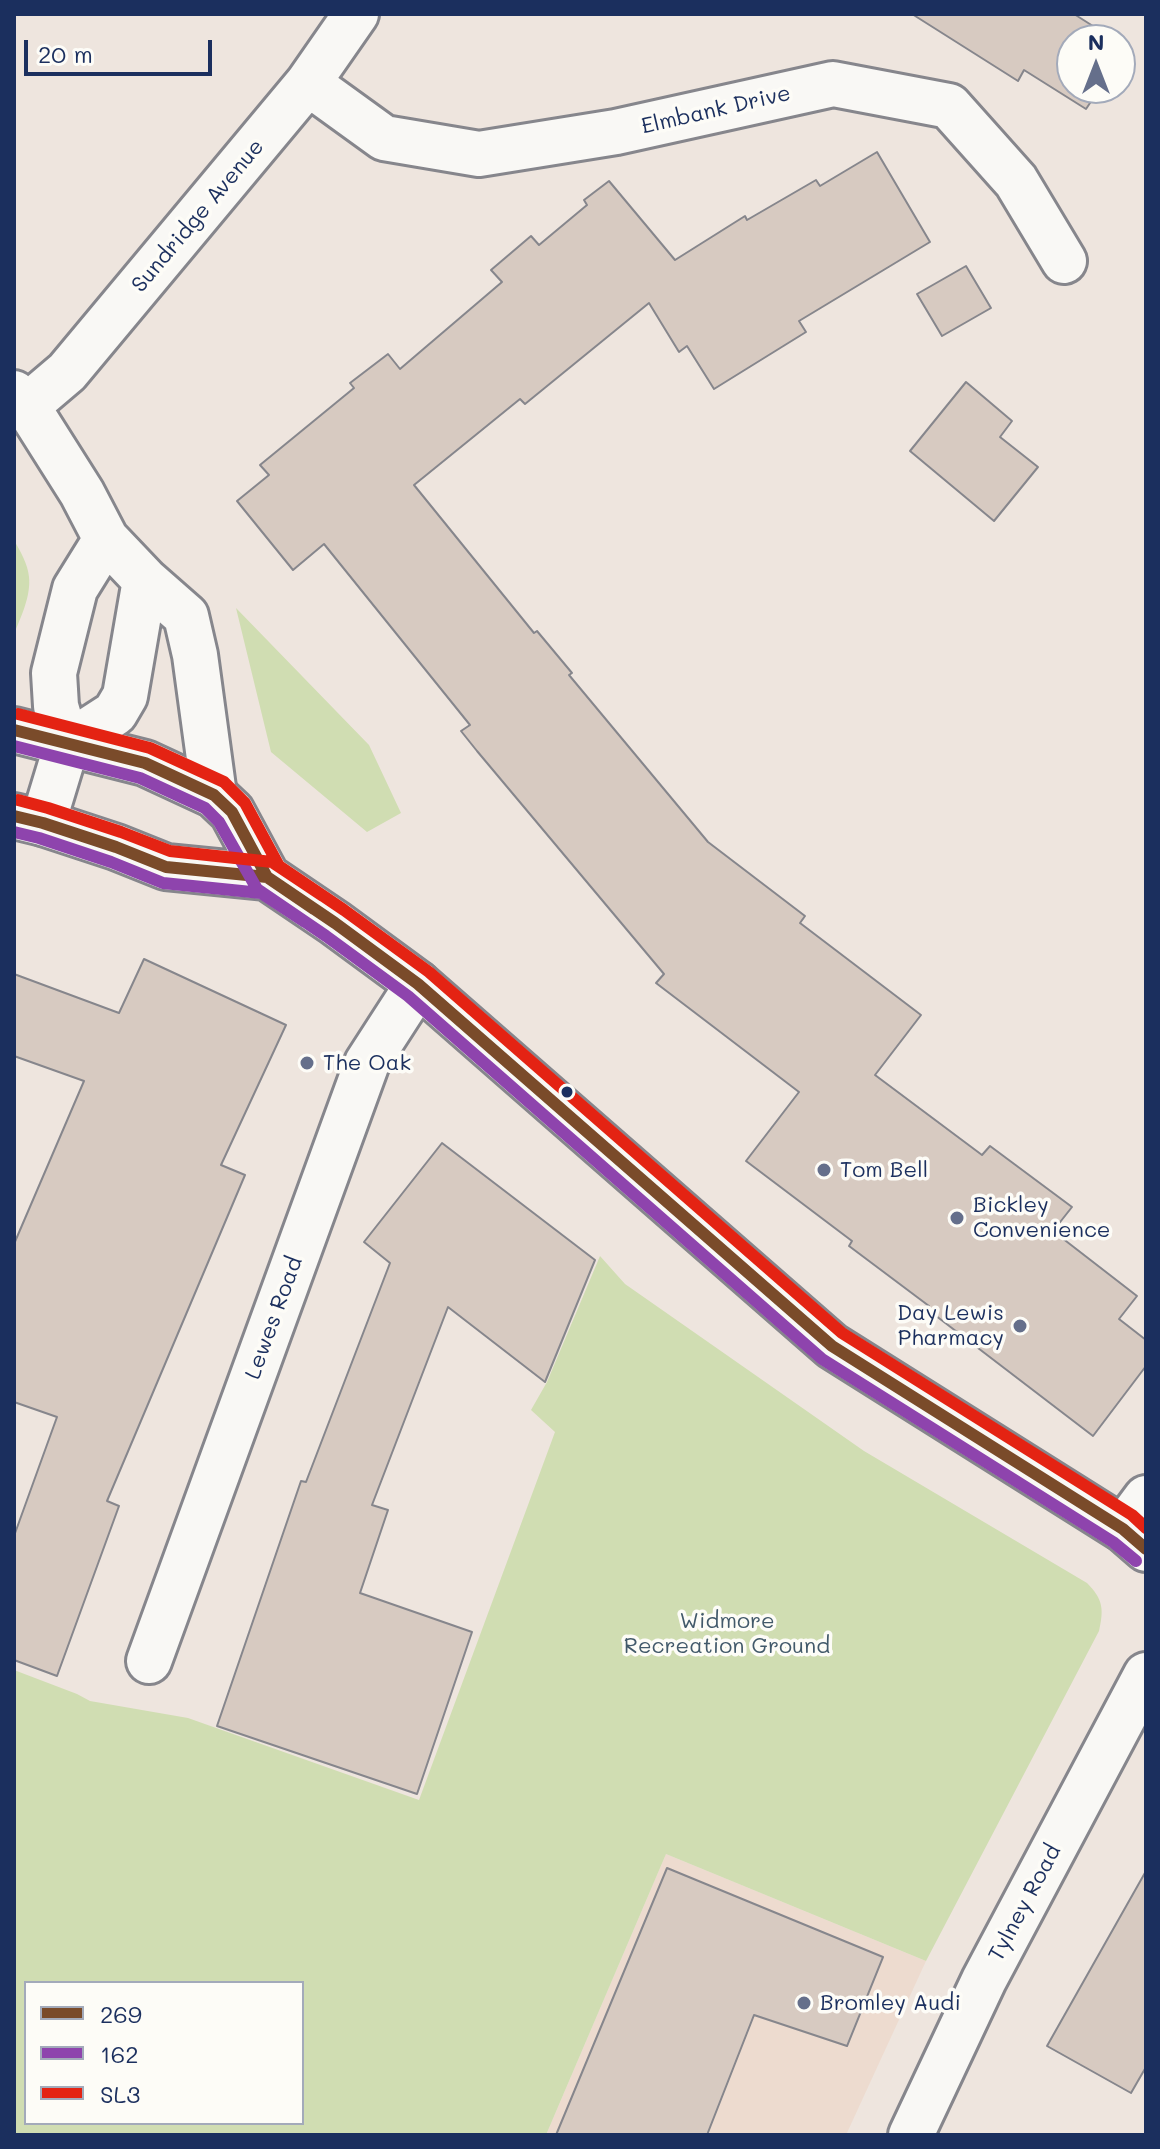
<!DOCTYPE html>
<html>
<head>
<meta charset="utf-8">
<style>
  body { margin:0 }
  #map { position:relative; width:1160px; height:2149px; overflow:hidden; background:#eee5de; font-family:Mali,sans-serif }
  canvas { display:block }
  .frame { position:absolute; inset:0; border:16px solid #1b2f5e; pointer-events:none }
  .legend { position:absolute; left:24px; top:1981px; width:280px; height:144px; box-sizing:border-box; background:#fdfcf7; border:2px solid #a3aaba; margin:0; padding:10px 14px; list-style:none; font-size:24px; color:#1b2f5e }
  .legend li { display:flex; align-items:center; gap:16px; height:40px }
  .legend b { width:40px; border:2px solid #a3aaba }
  .north { position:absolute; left:1056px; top:24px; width:80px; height:80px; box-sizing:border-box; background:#fdfcf7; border:2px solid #a3aaba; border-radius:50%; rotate:0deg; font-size:22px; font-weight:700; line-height:32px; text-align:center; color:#1b2f5e }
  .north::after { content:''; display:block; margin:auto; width:28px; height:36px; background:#656f8b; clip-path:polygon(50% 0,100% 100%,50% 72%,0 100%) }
  .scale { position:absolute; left:24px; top:40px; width:188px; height:36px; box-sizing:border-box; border:4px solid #1b2f5e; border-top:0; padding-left:10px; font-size:24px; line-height:28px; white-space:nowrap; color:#1b2f5e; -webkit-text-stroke:6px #fdfcf7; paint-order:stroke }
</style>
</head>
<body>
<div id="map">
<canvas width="1160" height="2149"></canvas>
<div class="frame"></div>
<ul class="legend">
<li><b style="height:10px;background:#7a4b2a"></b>269</li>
<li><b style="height:10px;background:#8e44ad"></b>162</li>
<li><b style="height:10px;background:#e42313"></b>SL3</li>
</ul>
<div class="north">N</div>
<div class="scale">20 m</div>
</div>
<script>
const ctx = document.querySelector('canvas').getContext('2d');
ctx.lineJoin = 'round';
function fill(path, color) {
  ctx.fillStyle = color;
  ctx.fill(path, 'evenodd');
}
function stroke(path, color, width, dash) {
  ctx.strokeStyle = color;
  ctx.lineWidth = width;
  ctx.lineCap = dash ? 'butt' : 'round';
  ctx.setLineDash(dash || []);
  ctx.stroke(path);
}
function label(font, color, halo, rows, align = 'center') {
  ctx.font = font + ' Mali,sans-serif';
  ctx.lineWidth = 7;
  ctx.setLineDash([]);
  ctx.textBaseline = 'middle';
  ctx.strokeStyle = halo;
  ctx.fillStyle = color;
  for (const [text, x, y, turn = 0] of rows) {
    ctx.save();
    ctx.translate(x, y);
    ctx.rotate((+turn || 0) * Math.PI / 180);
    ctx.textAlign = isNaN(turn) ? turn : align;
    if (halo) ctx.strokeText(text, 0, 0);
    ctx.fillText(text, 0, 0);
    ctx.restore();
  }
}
const built = new Path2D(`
  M666 1854 926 1961 846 2135H546Z`);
const green = new Path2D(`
  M14 540C20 551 28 564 29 577 31 596 21 617 14 634Z
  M236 608 369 745 401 813 367 832 271 752Z
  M600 1256 625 1284 864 1451 1087 1583C1103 1599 1104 1609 1099 1631L926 1961 666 1854 546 2135H14V1670L77 1694 90 1701 188 1718 419 1800 555 1432 531 1410 547 1382ZM26 1983H302V2123H26Z`);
const building = new Path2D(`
  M912 14H1074L1115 40H1072V88H1100L1086 109 1024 70 1018 81Z
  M877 152 930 242 799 321 806 332 714 389 687 346 679 352 649 303 525 404 520 399 414 485 534 633 537 631 572 673 569 675 708 842 805 916 800 923 921 1015 875 1075 982 1155 990 1146 1072 1207 1053 1231 1137 1296 1119 1319 1146 1340V1366L1093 1436 927 1309 929 1306 849 1246 852 1241 746 1161 799 1092 656 983 664 974 477 751 461 731 470 725 324 544 293 570 237 501 269 475 260 465 354 388 350 383 388 354 400 369 502 282 491 270 531 236 539 245 587 205 584 200 609 181 675 260 745 216 747 220 816 180 820 186Z
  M966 266 991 308 942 336 917 294Z
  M966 382 1012 421 1000 437 1038 467 994 521 910 451Z
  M144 959 286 1025 221 1165 245 1175 107 1501 119 1506 57 1676 14 1660V1536L57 1417 14 1402V1244L84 1081 14 1056V974L119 1013Z
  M442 1143 595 1260 545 1382 448 1307 372 1505 388 1510 360 1593 472 1632 417 1794 217 1726 301 1481 306 1482 390 1263 364 1242Z
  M667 1868 883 1957 847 2046 754 2015 707 2135H556Z
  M1146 1871V2067L1131 2093 1047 2046Z`);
const minor = new Path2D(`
  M308 83 384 138 479 154 616 132 833 84 949 106 1016 181 1064 261
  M14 393 27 406 82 493 106 539 145 580 186 616 195 655 214 795
  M27 406 67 372 308 83 356 14
  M67 744 115 713 125 696 145 580
  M43 823 67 744 56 706 54 673 75 589 106 539
  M1123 1529 1146 1498
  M149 1661 367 1063 418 984
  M911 2135 984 1980 1146 1675`);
const major = new Path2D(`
  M14 730 145 763 214 795 232 812 267 877 335 923 418 984 832 1346 1123 1529 1146 1549
  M14 816 43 823 116 847 166 867 267 877`);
const bus1 = new Path2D(`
  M14 730 145 763 214 795 232 812 267 877 335 923 418 984 832 1346 1123 1529 1146 1549
  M14 816 43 823 116 847 166 867 267 877 314 909`);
const bus2 = new Path2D(`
  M14 746 140 778 205 808 219 822 257 889 326 936 408 996 822 1359 1113 1542 1136 1561
  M14 832 39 838 111 862 163 883 261 893 305 922`);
const bus3 = new Path2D(`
  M18 714 150 748 224 782 245 803 279 866 344 910 429 972 842 1333 1132 1515 1146 1528
  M18 800 48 808 121 832 170 851 272 862 323 896`);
const markers = [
  [307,1063,8,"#656f8b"],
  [567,1092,7,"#1b2f5e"],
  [824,1170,8,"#656f8b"],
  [957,1218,8,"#656f8b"],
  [1020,1326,8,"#656f8b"],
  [804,2003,8,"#656f8b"]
];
const streetNames = [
  ["Elmbank Drive",716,110,-13],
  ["Sundridge Avenue",198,216,-50],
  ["Lewes Road",274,1318,-70],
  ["Tylney Road",1025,1903,-62]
];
const poiNames = [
  ["The Oak",323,1063],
  ["Tom Bell",840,1170],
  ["Bickley",973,1205],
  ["Convenience",973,1230],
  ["Day Lewis",1004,1313,"right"],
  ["Pharmacy",1004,1338,"right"],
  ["Bromley Audi",820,2003]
];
const parkNames = [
  ["Widmore",727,1621],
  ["Recreation Ground",727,1646]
];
fill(built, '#eddbcf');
fill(green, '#d0ddb2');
fill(building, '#d7cac1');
stroke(building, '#86868c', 2);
stroke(minor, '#86868c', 50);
stroke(major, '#86868c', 50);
stroke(minor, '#f9f8f5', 44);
stroke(major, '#f9f8f5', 44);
stroke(bus1, '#7a4b2a', 12);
stroke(bus2, '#8e44ad', 12);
stroke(bus3, '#e42313', 12);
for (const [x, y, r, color] of markers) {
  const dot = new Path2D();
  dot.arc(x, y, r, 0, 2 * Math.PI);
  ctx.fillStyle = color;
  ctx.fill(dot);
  stroke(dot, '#fdfcf7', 3);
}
label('22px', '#1b2f5e', '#fdfcf7', streetNames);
label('22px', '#1b2f5e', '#fdfcf7', poiNames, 'left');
label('22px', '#42596a', '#fdfcf7', parkNames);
</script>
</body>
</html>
